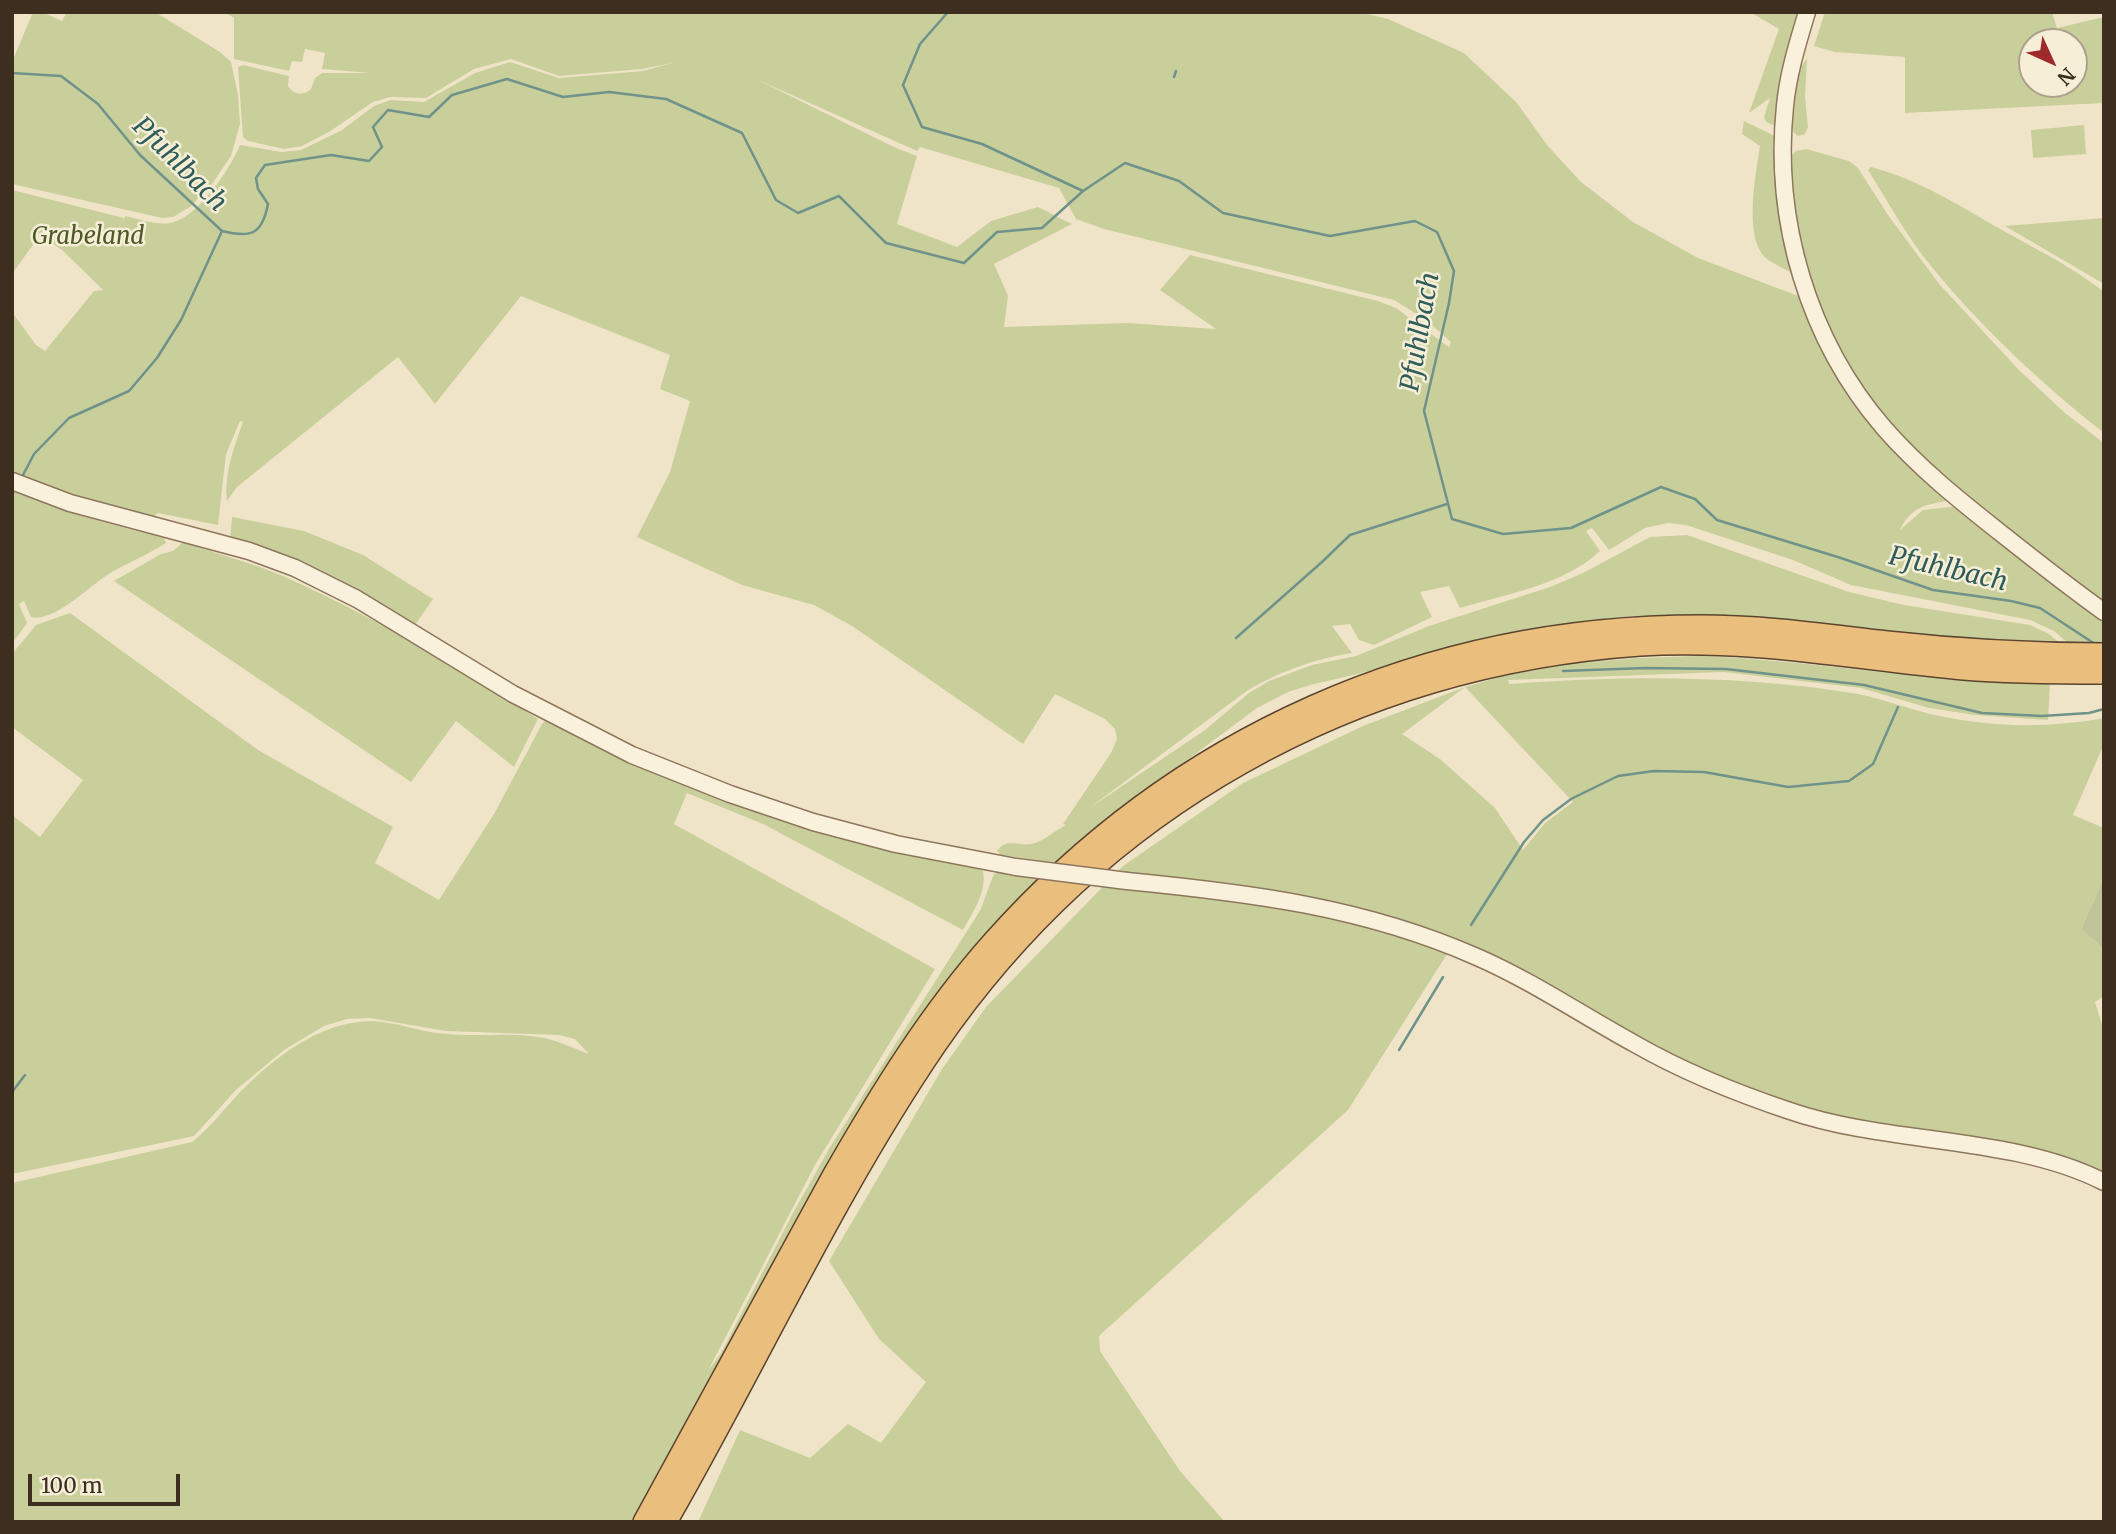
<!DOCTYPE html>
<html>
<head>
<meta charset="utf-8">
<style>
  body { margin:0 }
  #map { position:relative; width:2116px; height:1534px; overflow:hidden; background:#f0e4c8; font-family:Merriweather,serif }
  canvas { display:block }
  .frame { position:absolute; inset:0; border:14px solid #3d2e20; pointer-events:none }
  .north { position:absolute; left:2018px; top:28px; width:70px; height:70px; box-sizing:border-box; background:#f7eed8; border:2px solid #ada18e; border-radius:50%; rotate:135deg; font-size:19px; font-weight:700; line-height:28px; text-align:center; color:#3d2e20 }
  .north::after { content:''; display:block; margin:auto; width:24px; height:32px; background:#9e2a2b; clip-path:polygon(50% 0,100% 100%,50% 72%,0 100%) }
  .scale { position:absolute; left:28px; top:1474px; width:152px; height:32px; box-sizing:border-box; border:4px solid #3d2e20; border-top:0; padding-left:9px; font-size:21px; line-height:24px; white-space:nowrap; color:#3d2e20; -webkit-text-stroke:5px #f7eed8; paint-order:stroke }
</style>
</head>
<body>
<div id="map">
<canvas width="2116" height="1534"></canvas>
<div class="frame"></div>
<div class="north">N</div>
<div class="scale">100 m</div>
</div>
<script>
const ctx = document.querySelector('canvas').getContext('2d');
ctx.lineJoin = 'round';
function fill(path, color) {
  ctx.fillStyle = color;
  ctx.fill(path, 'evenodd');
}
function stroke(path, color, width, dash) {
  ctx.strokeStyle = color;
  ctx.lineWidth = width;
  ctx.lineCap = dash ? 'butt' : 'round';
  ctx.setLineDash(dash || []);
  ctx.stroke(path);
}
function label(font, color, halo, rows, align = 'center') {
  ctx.font = font + ' Merriweather,serif';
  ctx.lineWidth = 5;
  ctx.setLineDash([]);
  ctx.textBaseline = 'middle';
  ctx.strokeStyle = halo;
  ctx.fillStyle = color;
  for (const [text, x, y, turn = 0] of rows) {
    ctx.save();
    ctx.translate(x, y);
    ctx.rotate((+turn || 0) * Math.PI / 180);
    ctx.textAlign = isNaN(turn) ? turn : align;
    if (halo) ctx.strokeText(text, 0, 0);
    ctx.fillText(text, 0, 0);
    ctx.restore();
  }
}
const green = new Path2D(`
  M33 12H42L62 21 67 12H155L220 52 231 62 238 95 240 124 231 156 212 184 190 207 173 217 162 218 12 184V62Z
  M225 12H1359L1388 19 1464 53 1517 103 1547 145 1581 182 1633 222 1698 258 1801 297 1835 374 1858 407 1952 500C1928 504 1911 506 1900 530L1923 510 1959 506 2104 617V644L2071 646 2054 631 2030 620 1851 585 1793 560 1686 525 1668 523 1645 528 1609 550 1592 528 1586 531 1600 551C1564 585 1506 594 1460 608L1449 586 1420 592 1432 617 1374 645 1359 640 1350 624 1332 626 1352 653C1314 659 1281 671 1248 690L1088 809 1205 730 1249 693 1269 681 1312 665 1356 656 1429 626 1550 587 1583 573 1650 537 1687 535 1849 592 1904 605 2030 625 2049 634 2061 644 1963 639 1774 619 1698 614 1624 617 1542 626 1466 642 1358 674 1314 684 1288 692 1257 708 1186 761 1060 863 1001 855 997 851C1006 836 1022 848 1035 843 1045 840 1056 830 1066 825L1063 824 1111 753 1117 739 1115 729 1105 719 1055 694 1023 744 852 626 814 605 742 585 637 537 670 472 690 401 660 389 670 355 521 296 435 404 398 357 237 487 227 501C224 474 234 447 243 422L240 421 226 454 218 525 158 513 150 519C106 508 51 497 12 473V312L36 345 45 351 94 291 103 290 62 250 40 235 12 274V190L124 218 122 226 125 216C140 219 160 227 174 222 200 214 230 169 240 145L282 152 301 150 342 130 374 106 391 100 424 102 475 73 510 62 559 78 643 71 672 63 642 69 559 76 511 59 474 69 426 98 390 97 373 102 329 132 302 146 284 149 248 141 243 137 238 67 243 65 289 76 288 86C294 95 303 96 311 89L315 78 322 73H370L322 69 325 53 305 49 302 62 292 61 289 71 234 59V18ZM756 79 917 151 920 147 1059 188 1076 219 1104 229 1394 300 1426 320 1451 342 1449 347 1396 308 1378 301 1190 255 1160 290 1216 329 1127 323 1004 327 1008 296 994 264 1072 224 1038 207 991 221 957 247 897 224 917 156 896 148Z
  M1750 12H1802L1780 121 1775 126 1766 122 1764 117 1770 98 1749 113 1779 29Z
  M1825 12H2052L2057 28 2104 17V103L1905 113V57L1835 52 1814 46ZM2074 42V84H2032V42Z
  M1807 58 1805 97 1808 127 1805 134 1798 136 1790 129 1795 76Z
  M1744 121 1779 138 1795 275C1786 269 1774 265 1766 258 1743 238 1756 172 1760 146L1742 134Z
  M2084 125 2086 154 2033 158 2031 130Z
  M1806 149 1849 161 1858 168 1888 215 1940 285 2019 370 2065 413 2104 443V604L2011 531 1966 500 1920 460 1868 400 1825 325 1796 234 1789 158 1796 151Z
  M1871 167C1918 179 1960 206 2002 230 2036 249 2073 267 2104 292V433C2041 384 1968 315 1920 252 1901 226 1885 197 1868 170Z
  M2104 218V284L2005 226Z
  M12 489C61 512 112 525 164 538L166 543C149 554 130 562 112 572 92 583 55 623 31 617L24 601 19 604 27 623 12 644Z
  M232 517 304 531 363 555 433 599 415 625 230 541Z
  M183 542C217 554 253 563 285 577 373 616 457 667 538 719L514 767 456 721 411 782 114 581 161 554 173 551Z
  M70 613 258 750 393 827 375 863 439 900 494 814 542 724 549 717 650 767 982 868C989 889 973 912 963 930L763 824 687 793 674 824 935 969 815 1165 708 1371 721 1353 793 1213 829 1149 981 909 991 881 994 874 1000 871 1040 877C989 930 941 984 901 1045 811 1181 738 1330 661 1473L632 1522H12V1183L192 1142C211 1127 224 1109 240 1092 275 1057 318 1023 369 1021 395 1021 422 1033 448 1034 478 1037 510 1032 539 1037 557 1040 573 1048 589 1054L575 1039 559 1035 446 1031 370 1018 347 1019 324 1026 284 1050 236 1090 194 1136 12 1174V815L40 837 83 780 12 727V654L36 625Z
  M1699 656C1817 660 1933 684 2050 683L2048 720 1975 715 1929 708 1861 688 1724 672 1508 680 1509 684C1622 675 1747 675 1858 694 1883 699 1906 708 1930 714 1987 727 2046 729 2104 718V744L2073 815 2104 828V878L2081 929 2104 949V996L2095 1002 2104 1031V1175L1794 1113 1449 951 1348 1110 1099 1336 1100 1351 1180 1471 1225 1522H698L740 1430 810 1458 848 1424 881 1443 926 1382 879 1339 829 1261 942 1069 986 1007 1123 866 1243 783 1363 726 1465 687 1507 675 1575 663 1638 658ZM1465 687 1573 802 1545 823 1523 850 1495 808 1440 759 1402 734Z`);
const cemetery = new Path2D(`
  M2104 878V949L2081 929Z`);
const stream = new Path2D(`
  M948 12 920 44 903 85 922 127 982 144 1083 191
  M12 73 61 76 98 104 140 155 222 231C251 238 262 235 268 204L258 189 256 178 265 165 331 155 369 161 382 147 373 127 388 110 429 117 452 95 507 79 563 97 609 92 666 99 742 133 776 200 798 213 839 196 886 243 964 263 997 232 1042 228 1083 191 1125 163 1179 181 1223 213 1330 236 1415 221 1437 232 1454 271 1449 303 1424 411 1452 519 1503 534 1571 528 1661 487 1695 499 1717 520 1841 558 1933 590 2011 601 2040 608 2095 644
  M1174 77 1176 71
  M22 477 34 454 69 418 129 391 157 358 181 320 222 231
  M1236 638 1322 562 1350 535 1447 504
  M1563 671 1645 668 1726 669 1864 685 1982 713 2042 716 2089 713 2104 709
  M1471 925 1524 842 1543 820 1571 799 1618 776 1654 771 1704 772 1788 787 1849 781 1873 764 1898 707
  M1399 1050 1443 977
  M12 1092 25 1075`);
const tertiary = new Path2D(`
  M1807 12C1798 42 1788 74 1785 106 1773 220 1808 340 1884 428 1919 468 1960 501 2002 534 2036 561 2069 587 2104 612
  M12 481 70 503 249 551 295 568 357 599 513 694 632 755 730 794 813 822 896 844 1016 867
  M1127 881C1250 893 1364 907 1477 957 1532 981 1582 1015 1635 1044 1684 1072 1736 1093 1790 1111 1889 1145 2012 1135 2104 1182`);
const trunk = new Path2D(`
  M644 1522 833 1176C880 1094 930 1013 993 942 1176 736 1426 626 1701 626 1764 626 1825 635 1887 642 1960 650 2031 654 2104 654
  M666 1522C757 1364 833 1195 936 1044 1100 806 1353 665 1640 645 1749 638 1856 659 1964 669 2011 673 2057 673 2104 673`);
const tertiaryBridge = new Path2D(`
  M1016 867 1127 881`);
const parkNames = [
  ["Grabeland",88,237]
];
const waterNames = [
  ["Pfuhlbach",179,165,45],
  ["Pfuhlbach",1421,332,-80],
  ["Pfuhlbach",1948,570,13]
];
fill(green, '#c9cf9b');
fill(cemetery, '#bfc49a');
stroke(stream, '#6f938a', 2.5);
stroke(tertiary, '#8d765c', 19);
stroke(trunk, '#5b4430', 24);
stroke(tertiary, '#faf1dc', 16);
stroke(trunk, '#eabe7c', 21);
stroke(tertiaryBridge, '#8d765c', 19, []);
stroke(tertiaryBridge, '#faf1dc', 16);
label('italic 24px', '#4d5a26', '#f7eed8', parkNames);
label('italic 26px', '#2f5d5a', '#f7eed8', waterNames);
</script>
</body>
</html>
